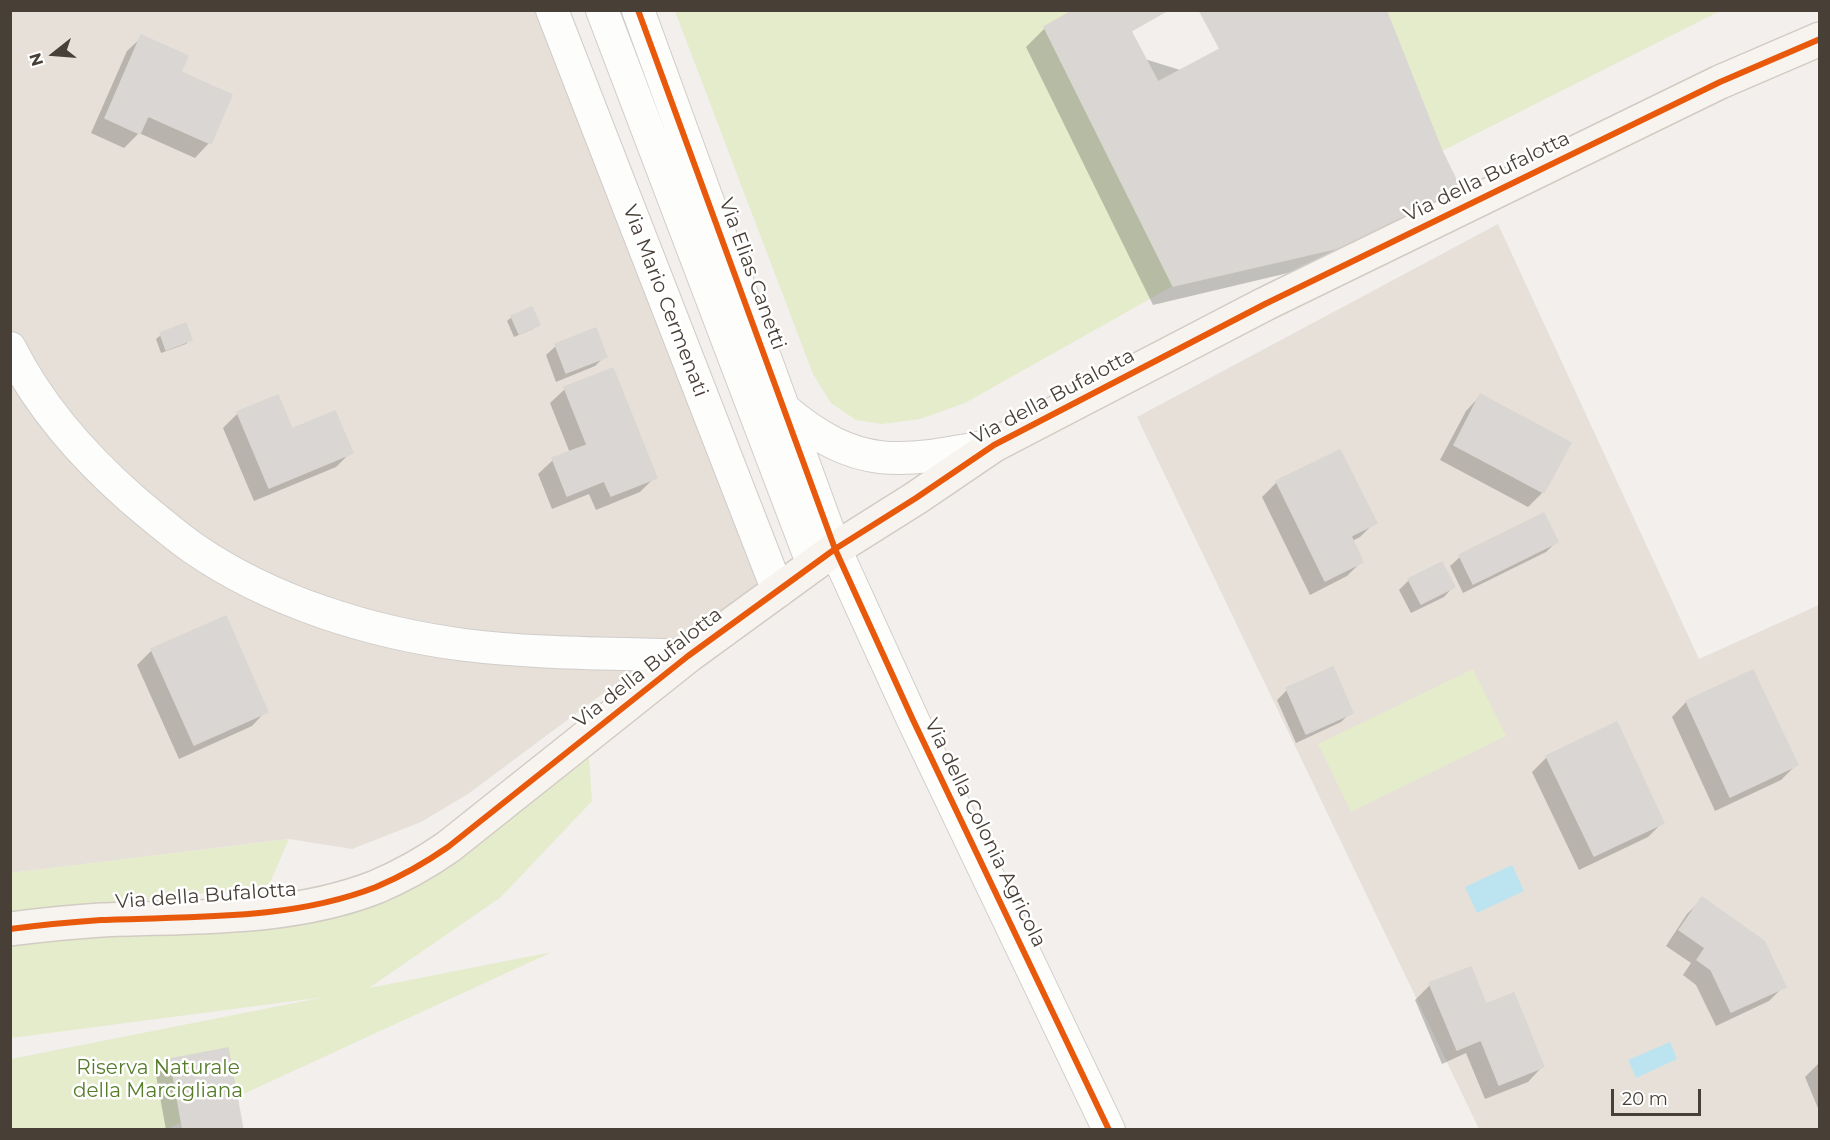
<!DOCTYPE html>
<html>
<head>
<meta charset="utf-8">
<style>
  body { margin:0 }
  #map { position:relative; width:1830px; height:1140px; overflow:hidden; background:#f2efec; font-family:Montserrat,sans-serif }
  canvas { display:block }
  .frame { position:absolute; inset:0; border:12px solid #483f37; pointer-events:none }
  .north { position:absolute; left:24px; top:24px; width:60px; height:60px; -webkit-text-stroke:4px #fff; paint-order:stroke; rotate:253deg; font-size:16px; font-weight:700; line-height:24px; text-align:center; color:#483f37 }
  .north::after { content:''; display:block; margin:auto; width:21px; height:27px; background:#483f37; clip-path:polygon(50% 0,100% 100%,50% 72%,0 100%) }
  .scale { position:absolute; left:1611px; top:1089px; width:90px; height:27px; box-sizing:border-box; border:3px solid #483f37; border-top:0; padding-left:8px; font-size:18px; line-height:21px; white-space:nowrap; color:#483f37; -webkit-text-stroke:4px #fff; paint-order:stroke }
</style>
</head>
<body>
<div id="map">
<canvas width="1830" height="1140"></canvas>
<div class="frame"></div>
<div class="north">N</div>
<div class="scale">20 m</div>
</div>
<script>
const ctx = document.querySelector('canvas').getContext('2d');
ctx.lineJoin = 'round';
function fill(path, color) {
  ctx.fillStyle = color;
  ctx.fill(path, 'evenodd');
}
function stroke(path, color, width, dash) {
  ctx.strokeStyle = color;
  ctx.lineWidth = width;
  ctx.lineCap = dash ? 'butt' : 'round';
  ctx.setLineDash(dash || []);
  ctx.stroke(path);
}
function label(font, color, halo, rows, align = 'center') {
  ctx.font = font + ' Montserrat,sans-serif';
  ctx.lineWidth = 5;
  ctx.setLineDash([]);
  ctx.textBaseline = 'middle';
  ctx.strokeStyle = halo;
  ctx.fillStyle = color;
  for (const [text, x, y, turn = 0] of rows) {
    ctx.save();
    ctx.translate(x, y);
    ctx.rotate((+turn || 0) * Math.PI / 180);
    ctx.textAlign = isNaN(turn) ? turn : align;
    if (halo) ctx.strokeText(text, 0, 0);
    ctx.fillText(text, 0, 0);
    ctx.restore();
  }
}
const residential = new Path2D(`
  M10 11H537L760 583 703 626 676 639 468 794 421 822 352 849 289 839 11 873Z
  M1498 224 1699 659 1819 605V1129H1479L1137 417Z`);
const green = new Path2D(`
  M675 11H1074L1044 27 1173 286 965 403 920 419 882 424 856 420 831 403 813 374Z
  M1386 11H1720L1442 151Z
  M1473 669 1506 736 1351 812 1318 744Z
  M589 758 592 801 501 897 369 988 552 952 167 1129 11 1130V1059L325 997 11 1038V942L317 919 489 835Z
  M289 839 269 885 11 917 10 873Z`);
const water = new Path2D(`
  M1512 865 1524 891 1477 913 1465 887Z
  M1670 1042 1677 1059 1636 1078 1628 1060Z`);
const shadow = new Path2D(`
  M1045 28 1441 151 1343 260 1153 305 1026 47Z
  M142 37 179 72 209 143 195 158 139 133 124 148 91 133 127 51Z
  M512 317 538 324 533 329 514 337 507 321Z
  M161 335 191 339 186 344 161 353 156 339Z
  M556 346 605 356 595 366 556 382 546 355Z
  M565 389 655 477 640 492 596 510 589 494 552 509 538 474 553 460 570 453 550 403Z
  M1480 396 1543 492 1528 507 1440 460 1466 411Z
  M238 413 291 431 351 452 336 467 254 501 223 428Z
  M1277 482 1375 522 1360 537 1352 541 1361 562 1347 576 1310 595 1262 497Z
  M1543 515 1556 542 1546 552 1463 593 1450 566 1460 557Z
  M1409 580 1453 587 1444 597 1411 613 1399 590Z
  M152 650 266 711 252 726 179 759 137 665Z
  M1752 672 1796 765 1781 780 1715 811 1672 717 1686 702Z
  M1287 690 1351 712 1341 722 1296 743 1277 700Z
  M1547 757 1662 823 1648 837 1579 870 1532 772Z
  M1702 899 1784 986 1769 1001 1716 1026 1696 985 1683 975 1691 963 1666 946 1687 914Z
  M1430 985 1485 1006 1542 1067 1528 1082 1485 1099 1466 1053 1442 1064 1415 1000Z
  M171 1060 242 1130H166L156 1075Z
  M1820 1062V1113L1805 1077Z`);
const building = new Path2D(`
  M1074 10H1386L1442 151 1463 194 1364 242 1173 286 1044 27Z
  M1168 10H1199L1220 49 1158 82 1131 31Z
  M141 35 188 56 181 72 232 95 211 144 148 116 140 134 105 118Z
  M532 307 540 325 519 334 511 316Z
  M186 323 192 340 166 350 160 333Z
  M596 328 607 357 566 373 555 344Z
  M613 368 657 478 611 496 604 481 567 496 552 458 587 445 564 387Z
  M1480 394 1571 443 1544 493 1454 445Z
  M278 395 292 429 335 411 353 453 269 488 237 412Z
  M1340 450 1377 523 1351 536 1363 562 1325 581 1276 481Z
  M1544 513 1558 542 1473 584 1459 555Z
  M1442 562 1455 587 1421 604 1408 579Z
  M226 616 268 712 194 745 151 649Z
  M1333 667 1353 713 1306 734 1286 688Z
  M1753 670 1798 765 1730 797 1686 701Z
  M1617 722 1664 823 1594 856 1546 756Z
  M1702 897 1764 941 1786 987 1731 1012 1711 970 1697 960 1705 948 1679 930Z
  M1471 967 1486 1004 1514 993 1544 1067 1499 1085 1481 1040 1457 1050 1429 983Z
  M228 1048 243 1130H183L170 1059Z`);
const street = new Path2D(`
  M552 10 778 591
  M602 10 813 565
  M638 10 835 549 913 720 1109 1130
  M10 348C40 408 83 456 132 499 152 516 172 533 193 548 271 602 372 633 465 645 538 654 614 653 688 656
  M784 409C859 473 904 462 994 445`);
const secondary = new Path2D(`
  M10 929C41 925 71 922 101 920 193 916 289 921 376 887 402 876 425 863 448 847L688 656 835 549 916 498 994 445 1265 304 1720 82 1820 39`);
const cycleway = new Path2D(`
  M638 10 835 549 913 720 1109 1130
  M10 929C41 925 71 922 101 920 193 916 289 921 376 887 402 876 425 863 448 847L688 656 835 549 916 498 994 445 1265 304 1720 82 1820 39`);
const streetNames = [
  ["Via della Bufalotta",1487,177,-26],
  ["Via Elias Canetti",752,274,70],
  ["Via Mario Cermenati",665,301,69],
  ["Via della Bufalotta",1053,397,-28],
  ["Via della Bufalotta",648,668,-38],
  ["Via della Colonia Agricola",985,833,64],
  ["Via della Bufalotta",206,896,-4]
];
const parkNames = [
  ["Riserva Naturale",158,1068],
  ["della Marcigliana",158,1091]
];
fill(residential, '#e6e0d9');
fill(green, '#e4eccc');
fill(water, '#bce4f0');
fill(shadow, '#0003');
fill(building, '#dad6d3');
stroke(building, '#dad6d1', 1.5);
stroke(street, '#d0ccc9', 34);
stroke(secondary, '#d2cbc3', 36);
stroke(street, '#fdfdfc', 32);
stroke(secondary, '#f7f4ef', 33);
stroke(cycleway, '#e8590c', 6);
label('20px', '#483f37', '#fff', streetNames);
label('20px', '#567c29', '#fff', parkNames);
</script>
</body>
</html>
